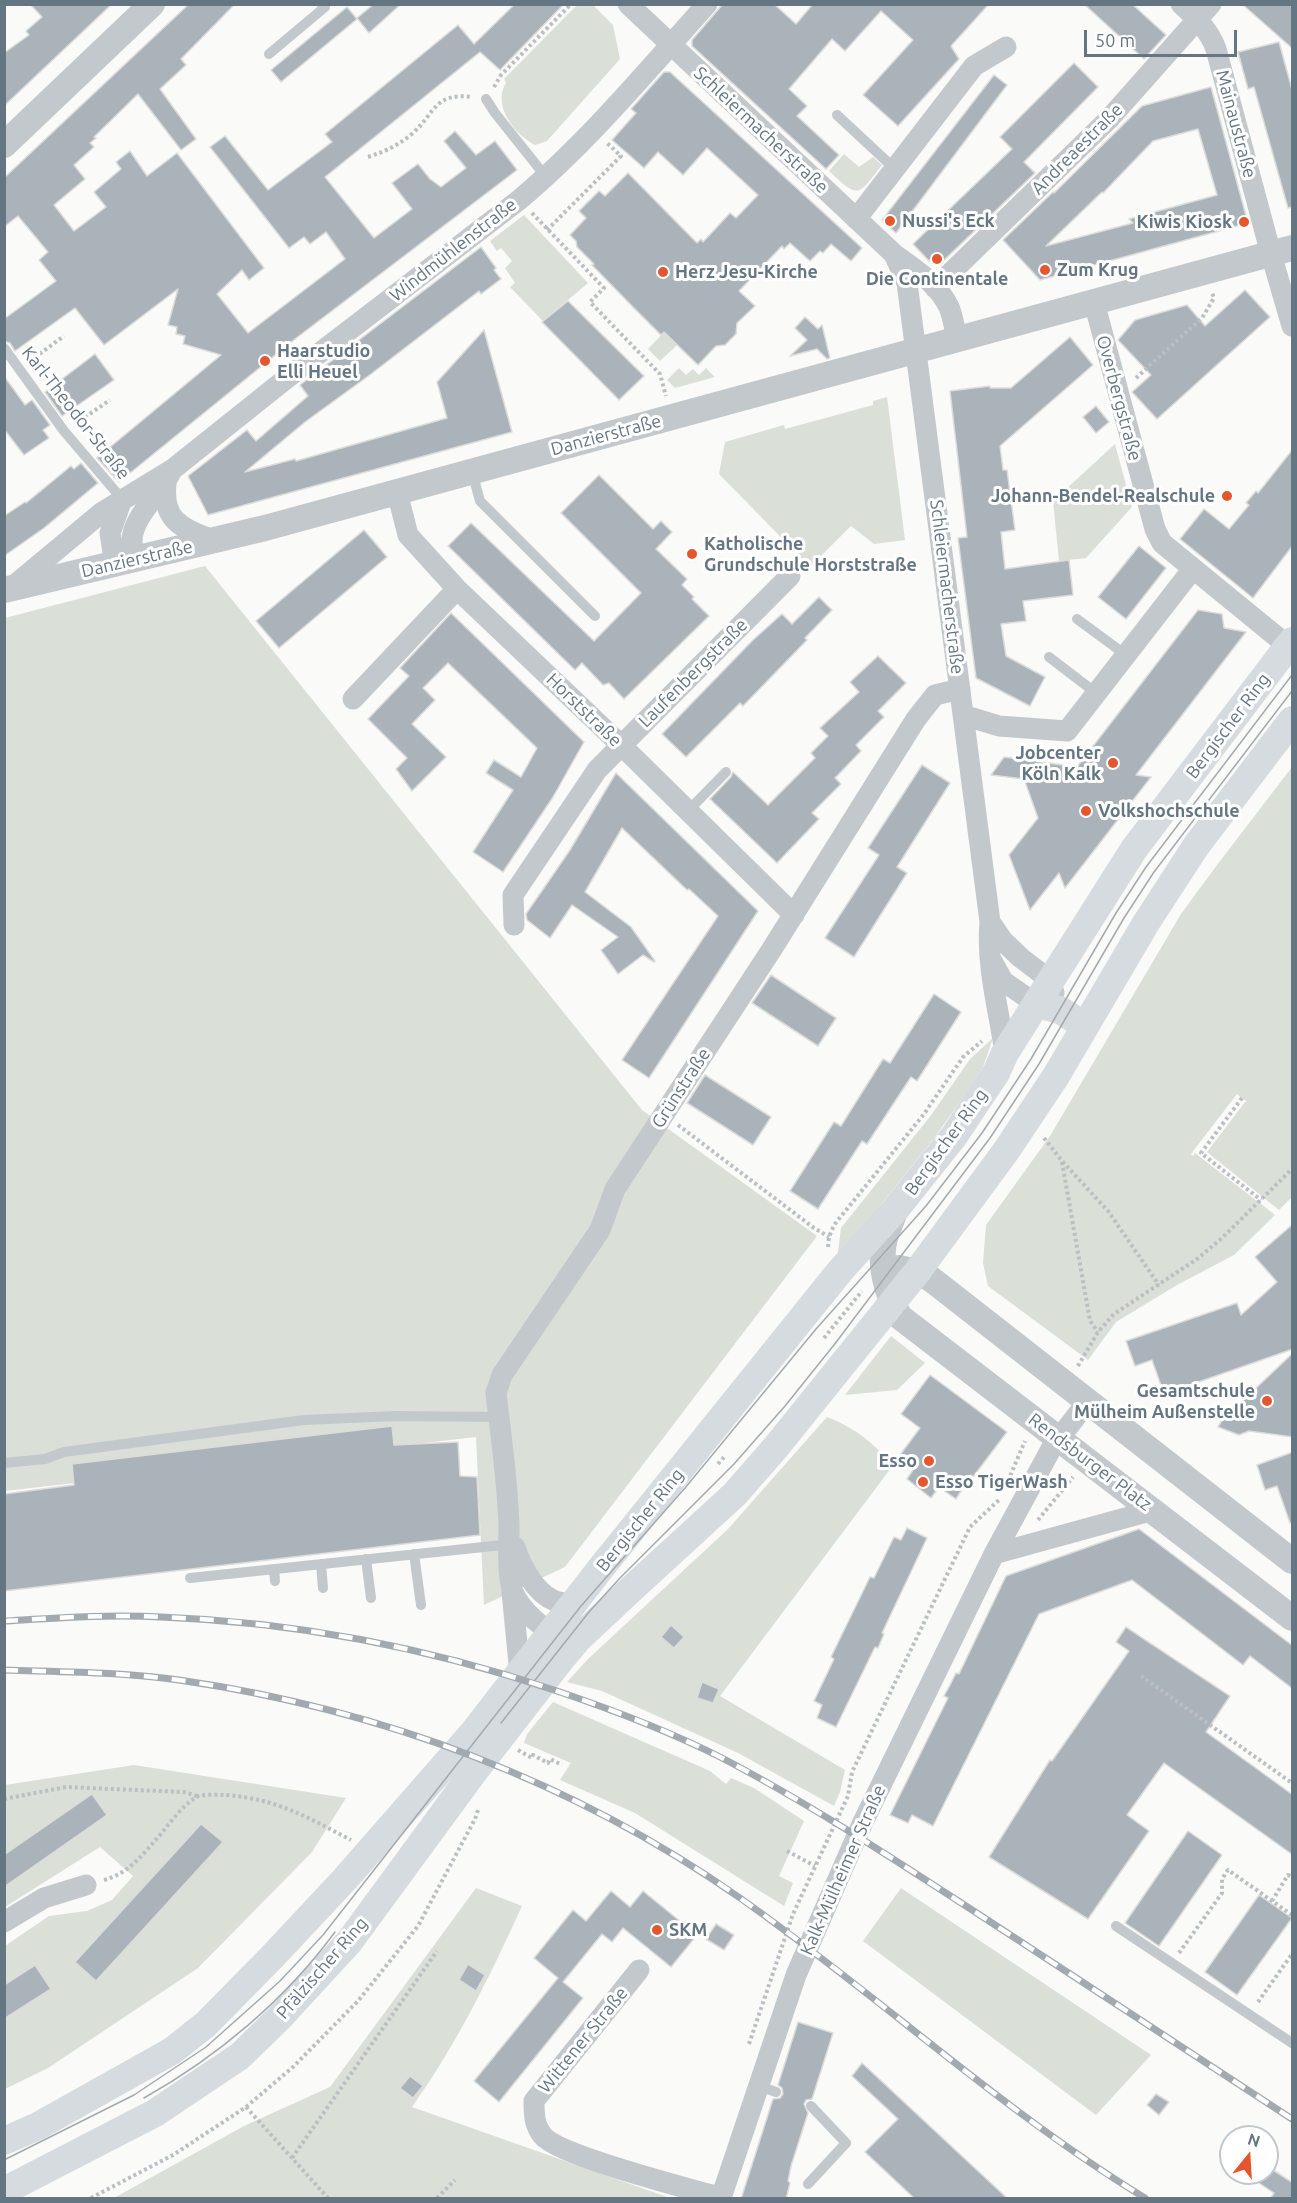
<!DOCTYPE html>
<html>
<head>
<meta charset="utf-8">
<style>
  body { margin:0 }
  #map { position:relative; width:1297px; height:2203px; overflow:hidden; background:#fafaf8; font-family:Ubuntu,sans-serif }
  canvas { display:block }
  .frame { position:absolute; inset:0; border:6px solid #657683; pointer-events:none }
  .north { position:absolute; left:1219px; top:2125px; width:60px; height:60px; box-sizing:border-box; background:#fff; border:2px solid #c1c8cd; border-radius:50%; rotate:18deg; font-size:16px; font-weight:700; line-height:24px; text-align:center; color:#657683 }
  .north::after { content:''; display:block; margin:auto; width:21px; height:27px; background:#e4572e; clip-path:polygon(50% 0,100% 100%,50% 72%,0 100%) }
  .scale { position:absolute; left:1084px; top:30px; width:153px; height:27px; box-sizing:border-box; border:3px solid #657683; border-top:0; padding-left:8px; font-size:18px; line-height:21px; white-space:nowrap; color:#657683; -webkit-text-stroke:4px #fff; paint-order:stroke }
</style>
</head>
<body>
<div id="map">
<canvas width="1297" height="2203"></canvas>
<div class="frame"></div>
<div class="north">N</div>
<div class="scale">50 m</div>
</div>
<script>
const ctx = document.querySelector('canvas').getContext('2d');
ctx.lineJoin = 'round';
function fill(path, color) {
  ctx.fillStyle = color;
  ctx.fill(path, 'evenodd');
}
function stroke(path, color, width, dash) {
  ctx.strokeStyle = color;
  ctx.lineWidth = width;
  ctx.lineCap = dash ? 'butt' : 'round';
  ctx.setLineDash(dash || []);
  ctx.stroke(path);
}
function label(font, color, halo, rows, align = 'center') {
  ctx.font = font + ' Ubuntu,sans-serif';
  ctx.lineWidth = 6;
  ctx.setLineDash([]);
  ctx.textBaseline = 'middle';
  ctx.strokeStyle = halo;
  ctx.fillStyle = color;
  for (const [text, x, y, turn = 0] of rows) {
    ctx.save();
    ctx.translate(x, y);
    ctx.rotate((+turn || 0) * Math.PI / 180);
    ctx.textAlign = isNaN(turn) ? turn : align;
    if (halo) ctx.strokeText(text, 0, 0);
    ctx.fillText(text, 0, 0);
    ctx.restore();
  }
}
const green = new Path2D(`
  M577 5H593L613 25 620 59 547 141 535 145C514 134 492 105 506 83L504 79Z
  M844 154 859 167 873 157 882 165C857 197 859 199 829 171Z
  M524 215 588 283 543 321 510 287 515 283 505 268 512 261 501 248 497 251 490 241Z
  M664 332 677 345 660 361 648 349Z
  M679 368 686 375 693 369 699 375 706 368 715 377 675 388 667 380Z
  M887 397 905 540 874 544 851 526 810 567 719 474 725 442 784 425 785 429 873 405V401Z
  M1115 444 1132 507 1086 558 1059 561 1053 501Z
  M205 566 642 1110 817 1236 565 1567 484 1605 476 1437 5 1491V618Z
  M1292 767V1197L1279 1210 1207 1152 1245 1102H1247L1237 1094 1191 1154 1193 1156 1195 1153 1275 1215 1234 1255 1177 1285 1116 1322 1088 1360 988 1286 983 1263 986 1225 1050 1136 1181 914 1214 869Z
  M993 1038 983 1067 971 1086 935 1137 837 1260 841 1228 932 1114 970 1059Z
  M891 1336 925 1363 897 1390 845 1395Z
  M827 1417C851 1426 880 1445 891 1468L720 1696 845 1770 840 1792 834 1806 738 1753 602 1691 567 1682 588 1659 728 1529Z
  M553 1702 710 1771 726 1784 731 1778 754 1788 804 1821 779 1876 793 1883 784 1906 635 1813 560 1780 571 1763 524 1743 527 1734Z
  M134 1765 346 1798 312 1852 198 1968 48 2068 5 2089V1946L49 1916 87 1911 112 1900 133 1876 100 1847 5 1907V1785Z
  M476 1888 522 1906C489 1978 458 2042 412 2107L670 2198H114L244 2126 330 2087Z
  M901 1888 1151 2055 1096 2115 863 1941Z`);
const building = new Path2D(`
  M30 4H112L4 106V53L29 35 26 31 42 17Z
  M189 4H235L181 59 186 65 160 89 196 139 181 150 138 94 94 137 96 138 90 143 94 147 74 165 85 179 54 205 74 231 106 207 94 192 121 169 116 162 130 151 147 176 177 153 264 268 249 280 242 270 217 294 248 333 345 259 326 232 310 244 304 237 289 248 210 147 225 136 268 190 332 142 325 134 458 25 474 44 515 4H564L500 70 480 52 325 177 374 238 412 209 392 183 418 164 430 179 441 187 466 168 444 141 455 131 476 155 495 141 517 170 295 339 119 482 97 458 221 355 183 344 185 336 176 334 177 327 168 325 178 289 104 345 75 308 15 351 10 343 4 341V319L56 281 39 260 48 252 18 216 4 227V178Z
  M374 4H401L369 33 357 18Z
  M723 4H774L796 24 813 4H989L951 46 959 59 898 126 863 95 913 40 881 11 845 51 832 39 789 89 807 106 797 116 839 155 826 169 692 46V40Z
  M1084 4H1132L1166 35 1144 59Z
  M1242 4H1293V49Z
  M347 7 357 19 281 82 271 70Z
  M1279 42 1293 93V207L1288 208 1254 87 1248 89 1238 52Z
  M1074 63 1098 87 1024 162 1035 173 940 264 933 256 929 261 913 244 1012 149 1000 137Z
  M664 72H670L862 248 851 261 831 244 823 253 820 251 810 261 790 243 784 249 782 246 739 291 755 306 737 323 736 334 725 345 716 346 698 365 664 332 661 335 632 306 592 265 594 264 577 247 576 241 570 235 586 218 579 211 599 191 605 196 628 173 697 243 701 239 703 242 730 213 736 218 758 195 707 148 683 175 658 152 644 168 612 140 636 113 631 109Z
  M994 75 1007 85 896 233 882 220Z
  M1211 87 1248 223 1040 280 1003 240 1053 192 1054 193 1142 106ZM1198 129 1217 195 1129 219 1133 223 1046 246 1102 192 1103 193 1153 141Z
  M481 247 496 268 494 270 501 279 481 294 479 291 371 374 305 422 245 472 295 459 296 461 447 418 437 382 484 330 512 432 208 515 188 476 247 430 256 441 308 396 300 385Z
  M1245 290 1270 317 1157 419 1132 392 1151 375 1118 340 1135 320 1187 305 1205 326Z
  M568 301 644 376 619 400 542 322Z
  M805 317 818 329 822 325 830 358 827 359 817 349 790 356 807 340 795 328Z
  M1070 337 1093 365 1000 446 1003 470H1007L1015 530 1001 532 1005 569 1069 560 1073 595 1023 601 1026 621 1001 624 1006 656 1045 677 1030 706 976 678 958 538 967 537 950 391 990 386V388H1011Z
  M95 354 114 380 62 416 45 392Z
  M4 376 25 405 32 400 50 425 43 430 49 438 24 455 4 429Z
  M1096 406 1109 422 1096 433 1083 417Z
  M1293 449V545L1253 598 1180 539 1204 509 1229 529 1249 505 1246 503 1256 491 1258 493Z
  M81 463 98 483 44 528 4 556V516L25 502 26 503 71 466 74 469Z
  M599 475 653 529 661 521 672 532 656 549 687 579 682 585 694 597 692 599 709 616 624 699 609 683 603 685 582 663 575 670 448 546 471 523 594 641 641 593 561 513Z
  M364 530 387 557 279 648 256 621Z
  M1139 546 1166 568 1126 619 1098 597Z
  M819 597 832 610 805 638 807 640 743 706 740 703 686 757 662 734 753 640 782 614 792 624Z
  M1198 610 1222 614 1224 628 1246 632 1136 775 1151 777 1065 888 1059 873 1030 910 1009 855 1038 818 1024 779 991 775 1004 757 1077 767Z
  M451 613 584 742 553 797 503 872 473 852 513 790 486 773 494 760 521 777 537 748 448 663 423 688 435 700 412 724 446 757 412 791 396 769 407 758 368 719 409 676 400 668Z
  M878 656 906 683 878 711 884 717 856 745 861 751 835 778 841 784 812 813 819 819 777 863 710 799 731 777 733 772 768 805 815 758 811 753 828 736 820 728 859 692 850 682Z
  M922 765 950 783 897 867 907 873 854 957 825 938 879 855 868 848Z
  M616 773 758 911 649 1078 622 1060 718 916 689 889 687 890 622 828 585 892 631 927 655 961 654 962 643 955 618 974 601 950 618 937 572 905 550 938 527 920 526 914 570 850Z
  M771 975 836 1018 818 1046 752 1003Z
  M934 994 961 1012 917 1081 911 1077 867 1144 862 1141 818 1209 790 1191 834 1122 841 1126 883 1059 890 1063Z
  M705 1075 771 1117 753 1145 687 1103Z
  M1293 1224V1349L1164 1394 1152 1360 1135 1366 1126 1341 1237 1303 1241 1315 1277 1282 1255 1257Z
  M1293 1353V1437L1249 1431 1239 1435 1218 1427 1230 1407 1238 1405Z
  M930 1375 1007 1432 973 1477 971 1475 956 1499 939 1487 931 1498 907 1479 915 1467 900 1455 920 1428 901 1414Z
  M392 1426 394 1445 458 1442 460 1476 477 1477 480 1535 4 1591V1494L74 1485 72 1464Z
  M1293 1452V1522L1290 1523 1277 1486 1265 1490 1257 1465Z
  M907 1528 927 1538 882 1633 884 1634 878 1648 875 1647 836 1727 817 1718 822 1705 814 1701 834 1659 831 1657 870 1577 874 1578 894 1537 901 1540Z
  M1139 1529 1293 1646V1689L1250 1656 1243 1665 1132 1580 1039 1614 933 1826 912 1815 908 1823 890 1815 948 1698 944 1696 949 1687 956 1673 959 1674 1006 1576Z
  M671 1625 684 1637 674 1648 661 1637Z
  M1126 1627 1230 1696 1206 1732 1293 1795V1855L1164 1763 1127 1815 1149 1831 1088 1919 989 1857 1050 1760 1052 1761 1129 1651 1116 1642Z
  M702 1682 719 1689 713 1703 697 1698Z
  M92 1794 107 1815 4 1887V1855Z
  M201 1824 223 1842 96 1981 75 1962Z
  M1188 1831 1222 1855 1159 1946 1125 1923Z
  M611 1891 630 1907 643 1891 697 1935 671 1967 623 1928 612 1942 602 1934 563 1982 583 1998 499 2102 474 2081 558 1978 534 1958 573 1910 586 1921Z
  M1259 1895 1292 1918 1237 1995 1205 1972Z
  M716 1924 734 1935 724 1950 706 1939Z
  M468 1964 485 1975 476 1991 459 1980Z
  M35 1965 51 1989 4 2019V1985Z
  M798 2022 833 2033 812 2099 806 2100 804 2104 808 2113 791 2166 788 2181 790 2183 786 2199H741L773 2099 780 2098 783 2094 782 2088 778 2085Z
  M862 2063 1008 2199H915L865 2152 898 2119 852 2076Z
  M410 2076 423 2086 413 2098 400 2088Z
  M1156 2094 1169 2102 1159 2115 1147 2105Z
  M1267 2166 1293 2183V2199H1270L1274 2193 1244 2173H1267Z`);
const path = new Path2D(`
  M494 87 501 75 571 4
  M368 157C386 151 399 145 413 133 435 113 435 92 472 97
  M532 213 604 288 590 302 660 374 666 396
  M547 230 621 156 606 142
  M30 361 64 336
  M1136 378 1202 318 1214 298 1212 293
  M75 424 110 400
  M1242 1098 1201 1153 1261 1200
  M678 1125 814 1228 829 1237
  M1044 1138 1062 1161 1108 1211 1159 1285
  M1062 1162 1090 1321 1098 1332
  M828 1247 829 1237 834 1225 924 1114 963 1057 982 1041
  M824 1338 862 1291
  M1078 1366 1098 1332 1114 1314 1197 1259 1221 1239 1292 1169
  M718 1464 726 1455
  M1008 1481 1025 1441
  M1038 1520 1073 1477
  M1141 1676 1292 1783
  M518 1750 532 1758 533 1755 548 1763 550 1759 562 1765
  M4 1799 66 1787 184 1792 197 1796
  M787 1851 815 1866
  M104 1880C130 1873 143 1854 160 1835 169 1824 186 1801 199 1796 207 1794 218 1795 226 1795 277 1799 307 1817 351 1840
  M1272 1901 1288 1875 1292 1877
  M1179 1953 1222 1893V1879L1228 1870 1292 1915
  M1258 2002 1292 1954
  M749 2044 793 1914 848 1796 852 1772 970 1527 1000 1499
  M246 2107 328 2198
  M292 2158 437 1951
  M91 2198 173 2155 246 2107 293 2067 358 2001 418 1926 475 1819 478 1810
  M437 2198 455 2180`);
const service = new Path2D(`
  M269 54 325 7 322 4
  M486 99 495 113 546 177
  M837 115 895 169
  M4 348 64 431 122 499
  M472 472 480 501 595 616
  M1077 619 1126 655
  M1049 657 1096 693
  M688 811 726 772
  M4 1463 45 1459 64 1452 304 1420 396 1416 499 1417
  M414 1554 421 1605
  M366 1559 371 1598
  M321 1564 323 1588
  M274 1569 275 1581
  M190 1578 512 1544
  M1116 1926 1292 2043
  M759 2086 776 2092
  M808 2184 846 2143 811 2106`);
const minor = new Path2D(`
  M628 4 894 254C914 268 938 284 949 307 953 317 955 329 957 340
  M1181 4C1196 18 1209 30 1216 49L1271 254 1292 326
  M856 219 974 66 1006 47
  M894 254 907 283 990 922C986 966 999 1010 1005 1053
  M935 288 1109 119 1211 4
  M1094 302 1155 529 1162 543 1288 646
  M166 484C162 523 184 528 215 541
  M397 492 408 535 457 589 621 745 794 915
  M136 559C135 554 132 547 132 541 132 517 161 493 171 472
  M115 564 110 533 122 499
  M11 588 101 513 173 469 287 378 519 200C588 142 647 71 707 4
  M353 699 457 589
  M963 715 999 726 1067 731 1192 570
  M990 922 1003 941 1021 958 1050 980 1054 993
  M514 925 513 895 597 770 790 576
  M992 961 1003 981 1036 1004
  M515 1547C521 1566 535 1593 555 1601 560 1603 569 1603 574 1603
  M994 1554 1154 1510
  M512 1592 520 1674
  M564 1637C545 1633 521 1610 513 1592 507 1578 509 1543 509 1527 508 1483 501 1437 496 1393L502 1375 600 1230 615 1189 772 949 916 719 935 695 960 689
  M4 1922 44 1898 86 1885
  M639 1970 534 2101C534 2114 534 2125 543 2136 560 2156 690 2189 722 2198
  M721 2198 796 1975 863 1822 994 1554 1051 1449 1088 1401`);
const tertiary = new Path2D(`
  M4 145 152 4
  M4 590 265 528 1292 248
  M895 1211C892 1220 888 1229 885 1238 878 1263 887 1295 900 1317L1292 1618
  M899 1268 917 1272 931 1279 1292 1561`);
const secondary = new Path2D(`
  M1036 1004 1060 1010 1085 1026
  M4 2141 38 2126 172 2051 206 2024 272 1957 345 1879 472 1734 601 1568 840 1271 895 1210 954 1136 996 1073 1005 1053 1134 849 1292 641
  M4 2191 155 2113 240 2056 279 2018 349 1942 473 1773 562 1658 579 1638 627 1593 735 1494 776 1447 917 1272 1006 1151 1056 1076 1146 923 1196 846 1292 720`);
const tram = new Path2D(`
  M501 1723 589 1612 620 1578 734 1464 785 1406 834 1345 990 1138 1039 1064 1124 918 1154 872 1292 691
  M144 2098C217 2057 285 2000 335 1932
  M4 2160 134 2095 206 2047 280 1981 323 1935 581 1606 685 1488 816 1329 926 1206 982 1133 1031 1059 1116 913 1146 867 1292 675`);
const rail = new Path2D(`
  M4 1621C56 1618 109 1614 161 1617 296 1622 429 1648 557 1691 613 1710 669 1731 722 1758 814 1806 901 1864 989 1921 1090 1987 1191 2053 1292 2119
  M4 1670C63 1672 121 1672 179 1680 380 1709 573 1781 740 1898 878 1995 1002 2111 1145 2198`);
const markers = [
  [890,221,6,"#e4572e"],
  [1244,222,6,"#e4572e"],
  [937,259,6,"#e4572e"],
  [1045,270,6,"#e4572e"],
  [663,272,6,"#e4572e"],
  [265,361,6,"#e4572e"],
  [1227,496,6,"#e4572e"],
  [692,554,6,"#e4572e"],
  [1113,763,6,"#e4572e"],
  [1086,811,6,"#e4572e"],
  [1267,1401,6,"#e4572e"],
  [929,1461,6,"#e4572e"],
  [923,1482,6,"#e4572e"],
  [657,1930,6,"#e4572e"]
];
const streetNames = [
  ["Mainaustraße",1236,124,75],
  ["Schleiermacherstraße",761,130,43],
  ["Andreaestraße",1077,149,-45],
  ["Windmühlenstraße",453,250,-38],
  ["Overbergstraße",1119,398,75],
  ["Karl-Theodor-Straße",76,413,52],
  ["Danzierstraße",606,435,-15],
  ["Danzierstraße",137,559,-13],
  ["Schleiermacherstraße",947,587,83],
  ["Laufenbergstraße",693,673,-45],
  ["Horststraße",584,710,44],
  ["Bergischer Ring",1228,726,-53],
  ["Grünstraße",681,1088,-57],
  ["Bergischer Ring",946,1142,-54],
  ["Rendsburger Platz",1090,1462,37],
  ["Bergischer Ring",640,1520,-51],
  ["Kalk-Mülheimer Straße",843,1870,-66],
  ["Pfälzischer Ring",322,1968,-49],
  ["Wittener Straße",583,2040,-51]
];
const poiNames = [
  ["Nussi's Eck",902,221],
  ["Kiwis Kiosk",1232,222,"right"],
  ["Zum Krug",1057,270],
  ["Herz Jesu-Kirche",675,272],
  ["Die Continentale",937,279,"center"],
  ["Haarstudio",277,351],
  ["Elli Heuel",277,372],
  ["Johann-Bendel-Realschule",1215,496,"right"],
  ["Katholische",704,544],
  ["Grundschule Horststraße",704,565],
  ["Jobcenter",1101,753,"right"],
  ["Köln Kalk",1101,774,"right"],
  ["Volkshochschule",1098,811],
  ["Gesamtschule",1255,1391,"right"],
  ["Mülheim Außenstelle",1255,1412,"right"],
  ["Esso",917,1461,"right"],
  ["Esso TigerWash",935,1482],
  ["SKM",669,1930]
];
fill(green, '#dadfd7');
fill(building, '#aab3b9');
stroke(building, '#dcdcda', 1.5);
stroke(path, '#bbbfc2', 4, [3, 3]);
stroke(service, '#c3c8cc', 10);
stroke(minor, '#c3c8cc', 21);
stroke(tertiary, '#c3c8cc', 26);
stroke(secondary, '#d6dbdf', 28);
stroke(tram, '#a2aab0', 1.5);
stroke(rail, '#a2aab0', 7);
stroke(rail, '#fff', 4.5, [14]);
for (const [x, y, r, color] of markers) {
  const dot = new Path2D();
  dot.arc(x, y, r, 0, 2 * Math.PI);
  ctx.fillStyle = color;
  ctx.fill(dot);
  stroke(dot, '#fff', 2);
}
label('18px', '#657683', '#fff', streetNames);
label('bold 18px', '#657683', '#fff', poiNames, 'left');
</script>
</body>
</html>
